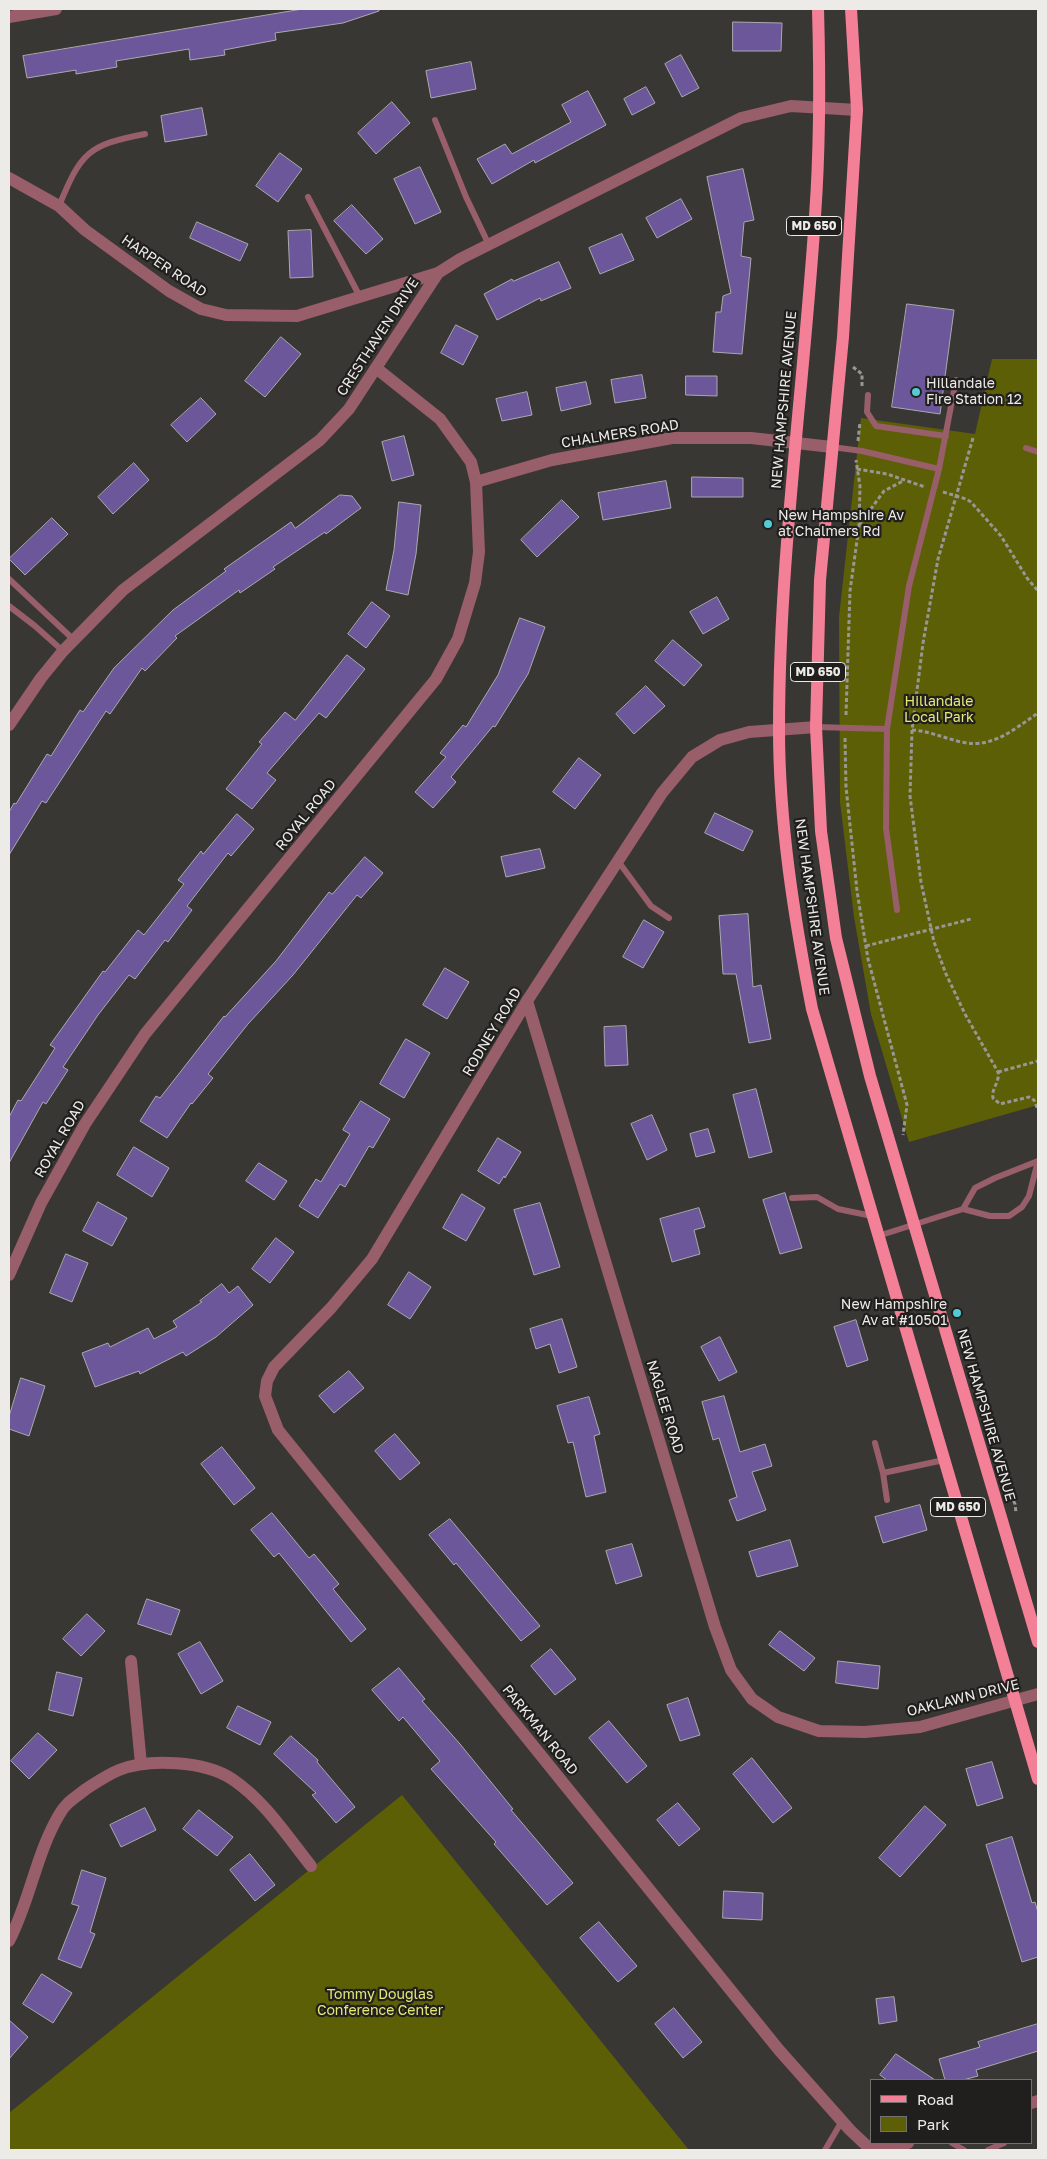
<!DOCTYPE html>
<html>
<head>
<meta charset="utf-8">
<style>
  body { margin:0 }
  #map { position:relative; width:1047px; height:2159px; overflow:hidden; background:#393733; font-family:"Golos Text",sans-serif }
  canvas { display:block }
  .frame { position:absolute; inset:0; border:10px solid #ecebe8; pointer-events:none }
  .legend { position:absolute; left:870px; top:2079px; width:162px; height:65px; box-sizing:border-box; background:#201f1d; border:1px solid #72716e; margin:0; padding:6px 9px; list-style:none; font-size:15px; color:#ecebe8 }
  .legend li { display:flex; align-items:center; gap:10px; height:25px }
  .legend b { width:25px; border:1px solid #72716e }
</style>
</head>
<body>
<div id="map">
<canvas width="1047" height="2159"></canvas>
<div class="frame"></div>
<ul class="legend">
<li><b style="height:6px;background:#f48098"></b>Road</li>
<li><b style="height:14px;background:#5d5f07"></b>Park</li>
</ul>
</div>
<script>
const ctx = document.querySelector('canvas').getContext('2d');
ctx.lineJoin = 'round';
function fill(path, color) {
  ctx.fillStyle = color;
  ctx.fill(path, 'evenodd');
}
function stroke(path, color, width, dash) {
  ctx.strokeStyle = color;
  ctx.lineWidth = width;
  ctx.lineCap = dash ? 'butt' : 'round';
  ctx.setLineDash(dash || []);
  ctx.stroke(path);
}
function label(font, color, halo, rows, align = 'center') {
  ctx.font = font + ' "Golos Text",sans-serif';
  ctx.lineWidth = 4.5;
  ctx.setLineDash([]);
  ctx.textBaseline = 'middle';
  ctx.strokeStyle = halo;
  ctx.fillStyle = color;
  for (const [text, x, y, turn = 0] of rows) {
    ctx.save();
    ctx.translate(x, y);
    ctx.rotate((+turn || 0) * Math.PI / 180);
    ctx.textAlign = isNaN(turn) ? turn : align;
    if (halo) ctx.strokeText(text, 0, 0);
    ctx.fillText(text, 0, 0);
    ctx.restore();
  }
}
const green = new Path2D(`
  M992 359H1038V1105L909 1142 871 1014 854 917 840 802 839 617 861 418 975 434Z
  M402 1795 689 2150H9V2113Z`);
const building = new Path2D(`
  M303 9H379V11L343 23 275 33 276 40 224 50 225 55 190 60 189 49 116 61 117 67 76 74V70L27 78 23 56Z
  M733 22 782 23 781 51H733Z
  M681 55 699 88 682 97 665 64Z
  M471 62 476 89 431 98 426 71Z
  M646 87 655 103 632 115 624 99Z
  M588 91 606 125 535 163 534 160 492 184 477 159 505 144 512 154 571 122 562 105Z
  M392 102 410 123 376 154 358 133Z
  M202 108 207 135 165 142 161 116Z
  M280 153 302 169 278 202 256 186Z
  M420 167 441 212 415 224 394 179Z
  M743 169 754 220 744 222 741 256 751 258 742 354 713 352 716 312H721L723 296 731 293 707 177Z
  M681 199 692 219 657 238 646 218Z
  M352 205 383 239 366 254 334 221Z
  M197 222 248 244 240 261 190 238Z
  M311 230 313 277 290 278 288 231Z
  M622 234 634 260 600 274 589 248Z
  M559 262 571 288 541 301 540 298 497 320 484 294 512 279 513 281Z
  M907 304 954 310 940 414 892 407Z
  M456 325 478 336 463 365 441 353Z
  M281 337 301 354 265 397 245 381Z
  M642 375 646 398 615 403 611 380Z
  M686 376H717V396L686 395Z
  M586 382 591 404 561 411 556 388Z
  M527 392 532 415 502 421 496 399Z
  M201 398 216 414 187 442 171 425Z
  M404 436 414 475 392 481 382 442Z
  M134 463 149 480 113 514 98 497Z
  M692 477 743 478V497H692Z
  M666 481 671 508 603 520 598 493Z
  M340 495 352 496 361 508 326 534 325 532 273 567 275 569 240 593 239 590 175 636 177 638 145 671 142 668 110 714 106 711 46 803 42 801 9 855V812L14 803 16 804 47 754 51 756 80 710 83 712 114 668 173 610 226 571 224 569 291 522 295 528Z
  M562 500 579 517 537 557 521 540Z
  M399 502 421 505 416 554 408 595 386 590 394 550Z
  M52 518 68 534 25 575 9 559Z
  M717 597 729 619 703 634 690 612Z
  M372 602 390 616 366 648 348 634Z
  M520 618 545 627 528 674 495 727 493 726 451 777 456 782 433 808 415 792 446 757 440 753 463 725 466 727 498 675Z
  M673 640 702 665 684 686 655 661Z
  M347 655 365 669 326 718 319 713 267 773 276 780 252 809 226 789 262 744 259 742 285 712 295 720Z
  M646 686 665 706 634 734 616 714Z
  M579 758 601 775 575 809 553 792Z
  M715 813 753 831 743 851 705 833Z
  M237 814 254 829 231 856 228 853 187 906 192 910 168 942 165 940 135 979 129 975 98 1015 63 1067 68 1070 46 1104 43 1102 9 1163V1117L18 1100 21 1101 55 1048 50 1045 103 971 105 972 138 930 144 935 184 884 178 880 201 851 203 854Z
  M540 849 545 868 506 877 501 857Z
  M365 857 383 873 361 898 357 895 293 975 248 1024 208 1074 213 1078 192 1104 191 1103 167 1138 140 1121 156 1096 160 1098 224 1016 225 1017 276 961 329 892 332 894Z
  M748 914 753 987 761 985 771 1039 749 1043 736 974H723L719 916Z
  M644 920 664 932 643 968 623 957Z
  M445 968 469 982 447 1019 423 1005Z
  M626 1026 628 1065 605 1066 604 1027Z
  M406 1039 430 1053 404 1098 380 1084Z
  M756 1089 772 1152 749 1158 733 1095Z
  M361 1101 390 1119 373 1148 369 1146 345 1187 340 1184 318 1218 299 1206 316 1179 321 1182 350 1134 343 1130Z
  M652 1115 667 1150 647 1160 631 1124Z
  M708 1129 715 1152 696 1157 690 1134Z
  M498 1138 521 1152 505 1178 504 1176 499 1184 478 1171Z
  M134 1147 169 1168 152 1197 117 1175Z
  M259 1163 287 1181 274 1200 246 1181Z
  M785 1193 802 1248 780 1254 763 1200Z
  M462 1194 485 1208 466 1241 443 1228Z
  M98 1202 127 1218 112 1246 83 1231Z
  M540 1203 560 1267 534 1275 514 1210Z
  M699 1208 705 1227 694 1230 700 1254 672 1262 660 1219Z
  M276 1238 294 1252 270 1283 252 1269Z
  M66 1254 88 1263 72 1302 50 1293Z
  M409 1272 431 1287 410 1319 388 1305Z
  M222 1284 229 1293 238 1286 253 1305 216 1337 186 1356 183 1352 140 1374 139 1371 95 1387 82 1353 108 1343 110 1347 148 1328 154 1339 177 1327 173 1321 202 1302 200 1301Z
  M562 1319 577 1367 559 1373 550 1344 536 1349 530 1329Z
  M856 1320 868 1360 847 1367 834 1327Z
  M720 1337 737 1372 719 1381 701 1347Z
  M349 1371 364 1388 334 1413 319 1396Z
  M21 1378 45 1386 29 1436 9 1429V1417Z
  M724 1396 740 1452 765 1444 772 1466 752 1472 766 1510 737 1521 729 1500 737 1497 719 1438 713 1440 702 1402Z
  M589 1397 600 1434 594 1436 606 1492 586 1497 573 1442 568 1443 557 1406Z
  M395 1434 420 1463 400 1480 375 1451Z
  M222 1447 255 1488 234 1505 201 1464Z
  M920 1505 927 1530 883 1543 875 1517Z
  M272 1513 309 1558 314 1554 339 1584 333 1589 366 1629 351 1642 279 1553 274 1557 251 1530Z
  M450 1519 540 1626 521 1641 456 1563 454 1565 429 1535Z
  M790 1540 798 1566 757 1577 749 1552Z
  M632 1544 642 1576 616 1584 606 1551Z
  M147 1599 180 1610 171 1635 138 1624Z
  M87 1614 105 1631 81 1656 63 1639Z
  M780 1631 815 1658 804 1671 769 1645Z
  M200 1642 223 1681 201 1694 178 1654Z
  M551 1649 576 1679 555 1695 531 1666Z
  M838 1661 880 1666 878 1689 836 1683Z
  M399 1668 425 1699 422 1701 460 1744 513 1809 511 1810 573 1883 547 1905 494 1844 496 1842 431 1769 440 1761 403 1717 399 1721 372 1690Z
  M57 1672 82 1678 73 1716 49 1710Z
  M688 1698 700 1735 680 1741 667 1705Z
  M238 1706 271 1722 260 1745 227 1728Z
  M609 1721 647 1766 627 1783 589 1738Z
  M38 1733 57 1750 29 1779 11 1761Z
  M291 1736 318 1760 317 1762 355 1807 336 1823 312 1795 316 1793 274 1754Z
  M752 1758 792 1808 773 1823 733 1774Z
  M992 1762 1003 1798 977 1806 966 1769Z
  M678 1803 700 1829 679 1846 657 1820Z
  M925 1806 946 1825 900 1877 879 1858Z
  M145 1808 156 1830 121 1847 110 1825Z
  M199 1810 233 1837 217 1856 183 1829Z
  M1012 1837 1032 1903 1035 1902 1038 1912V1957L1022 1962 986 1845Z
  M250 1854 275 1885 255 1901 230 1870Z
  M82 1870 106 1878 90 1932 95 1934 81 1968 58 1959 79 1906 72 1904Z
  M724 1891 763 1893 762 1920 723 1918Z
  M599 1922 637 1966 618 1982 580 1938Z
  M42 1974 72 1993 53 2023 23 2004Z
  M894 1997 897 2021 879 2024 876 1999Z
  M674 2008 702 2042 683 2058 655 2024Z
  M9 2020 28 2037 9 2059Z
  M1038 2024V2051L976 2070 978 2076 963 2080H945L939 2059 980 2047 978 2042Z
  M896 2054 935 2080H887L880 2075Z`);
const path = new Path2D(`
  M853 367 862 374V387
  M973 438 938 559 923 643 912 730 910 796 921 882 934 942 946 974 965 1014 998 1072C1000 1083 991 1088 993 1098L1000 1104 1029 1097 1034 1100 1038 1110
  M858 441 860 422
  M857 469 887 474 925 487
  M943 492 966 499 971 502 1001 536 1027 578 1038 591
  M859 525 884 491 903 481
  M846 715 850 591 859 526 860 486 856 460
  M912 730C929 731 944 738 961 742 993 749 1014 729 1038 713
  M845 738 846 787 857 891 868 959 907 1105 903 1135
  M866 946 971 919
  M998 1072 1038 1061
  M1011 1495 1015 1504 1016 1513`);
const service = new Path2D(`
  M435 120 466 197 489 245
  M308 197 360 297
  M59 206C81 153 87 145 145 134
  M868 395 867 412 876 426 946 436
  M832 447 862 451 939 469 956 380
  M1026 448 1038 452
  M9 579 74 640
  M9 606 35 626 63 651
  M816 727 887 729 909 586 939 469
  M887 729 886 828 897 910
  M618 861 651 906 669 918
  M792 1198 817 1197 838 1209 872 1216
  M963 1209 975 1188 995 1178 1038 1161
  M878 1236 963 1209 990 1216H1009L1022 1207 1029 1196 1038 1161
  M875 1443 883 1473 944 1460
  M883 1473 887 1500
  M952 2143 964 2150
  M825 2150 842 2121
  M988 2150 1004 2143`);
const minor = new Path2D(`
  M9 17 56 9
  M9 178 59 206 85 230 169 291 201 309 226 315 297 316 438 273
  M476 482 552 460 672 438H751L832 447
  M816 727 749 732 720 740 692 757 662 793 527 1001 372 1259 331 1308 274 1367 267 1381 265 1396 278 1430 779 2050 850 2130 868 2147H894L908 2143
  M527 1001 715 1627 731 1670 752 1699 778 1717 819 1731 865 1732 920 1727 1038 1694
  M9 1275 41 1203 85 1124 145 1034 436 679 458 639 475 583 479 552 476 482 471 462 440 419 376 368
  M131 1661 141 1764
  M9 1941C30 1901 36 1854 59 1815 65 1803 76 1797 86 1789 97 1782 107 1775 119 1770 149 1758 205 1761 232 1779 265 1801 287 1836 311 1866
  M1031 2103 1038 2101`);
const tertiary = new Path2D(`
  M9 725 41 678 63 651 123 590 320 440 349 409 438 273 460 259 741 118 791 106 857 110`);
const primary = new Path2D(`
  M818 9C820 78 820 147 815 216 804 387 779 557 779 729 779 823 794 917 812 1009L1038 1779
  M851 9 857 110 843 337 820 580 816 727 821 831 836 938 870 1076 1038 1642`);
const markers = [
  [916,392,5,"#51ccd4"],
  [768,524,5,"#51ccd4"],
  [957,1313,5,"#51ccd4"]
];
const shields = [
  [814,226,55],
  [818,672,55],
  [958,1507,55]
];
const shieldNames = [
  ["MD 650",814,226],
  ["MD 650",818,672],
  ["MD 650",958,1507]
];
const streetNames = [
  ["HARPER ROAD",164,266,34],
  ["CRESTHAVEN DRIVE",378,337,-57],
  ["NEW HAMPSHIRE AVENUE",784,400,-85],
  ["CHALMERS ROAD",620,434,-9],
  ["ROYAL ROAD",306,815,-51],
  ["NEW HAMPSHIRE AVENUE",812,907,82],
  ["RODNEY ROAD",492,1032,-59],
  ["ROYAL ROAD",60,1139,-60],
  ["NAGLEE ROAD",665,1407,73],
  ["NEW HAMPSHIRE AVENUE",986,1415,74],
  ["OAKLAWN DRIVE",963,1698,-14],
  ["PARKMAN ROAD",540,1730,51]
];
const poiNames = [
  ["Hillandale",926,384],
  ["Fire Station 12",926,400],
  ["New Hampshire Av",778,516],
  ["at Chalmers Rd",778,532],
  ["New Hampshire",947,1305,"right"],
  ["Av at #10501",947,1321,"right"]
];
const parkNames = [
  ["Hillandale",939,702],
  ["Local Park",939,718],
  ["Tommy Douglas",380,1995],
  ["Conference Center",380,2011]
];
fill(green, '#5d5f07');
fill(building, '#6c579b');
stroke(building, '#aaa9af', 1);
stroke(path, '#999794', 3, [4, 2.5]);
stroke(service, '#985e69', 6);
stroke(minor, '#985e69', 12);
stroke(tertiary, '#985e69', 12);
stroke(primary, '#f48098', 12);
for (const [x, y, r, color] of markers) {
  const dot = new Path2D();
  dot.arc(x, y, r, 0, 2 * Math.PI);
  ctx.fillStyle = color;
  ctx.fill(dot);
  stroke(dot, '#201f1d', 2);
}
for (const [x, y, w] of shields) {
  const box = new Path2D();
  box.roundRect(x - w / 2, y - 9.5, w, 19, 4);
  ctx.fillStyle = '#201f1d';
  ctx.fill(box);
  stroke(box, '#ecebe8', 1);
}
label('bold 12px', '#ecebe8', null, shieldNames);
label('14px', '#ecebe8', '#201f1d', streetNames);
label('14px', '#ecebe8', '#201f1d', poiNames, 'left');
label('14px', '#e5e977', '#201f1d', parkNames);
</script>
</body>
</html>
